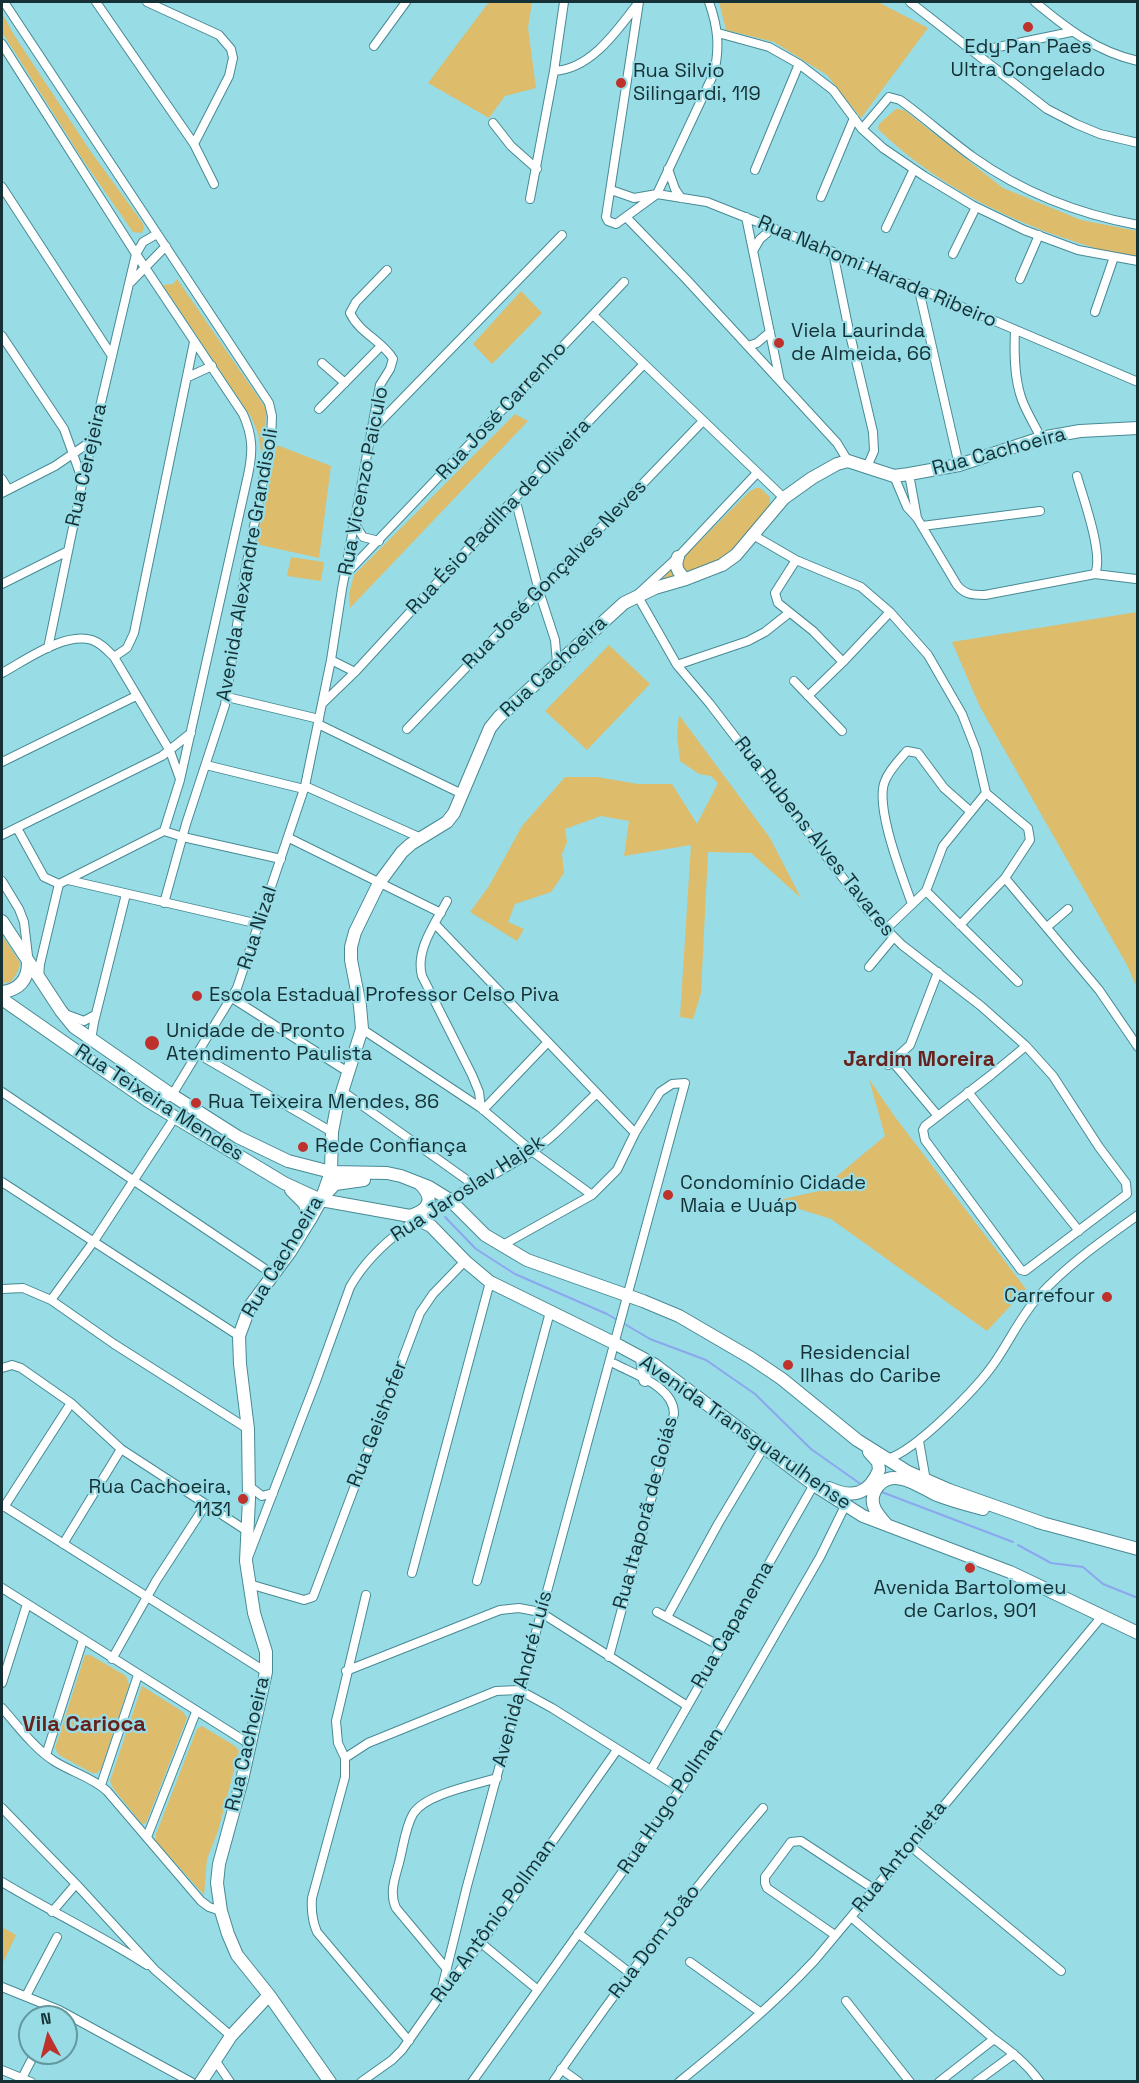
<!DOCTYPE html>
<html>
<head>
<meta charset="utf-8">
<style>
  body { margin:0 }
  #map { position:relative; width:1139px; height:2083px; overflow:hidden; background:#98dce6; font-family:"Space Grotesk",sans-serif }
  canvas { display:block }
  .frame { position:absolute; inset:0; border:3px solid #153135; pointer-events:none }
  .north { position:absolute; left:18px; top:2005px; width:60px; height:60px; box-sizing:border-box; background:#98dce6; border:2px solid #64989f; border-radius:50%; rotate:353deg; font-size:16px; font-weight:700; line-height:24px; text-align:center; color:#153135 }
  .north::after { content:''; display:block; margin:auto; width:21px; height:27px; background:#bf312b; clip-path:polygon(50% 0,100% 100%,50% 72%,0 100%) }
</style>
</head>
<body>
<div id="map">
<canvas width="1139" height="2083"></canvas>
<div class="frame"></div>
<div class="north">N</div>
</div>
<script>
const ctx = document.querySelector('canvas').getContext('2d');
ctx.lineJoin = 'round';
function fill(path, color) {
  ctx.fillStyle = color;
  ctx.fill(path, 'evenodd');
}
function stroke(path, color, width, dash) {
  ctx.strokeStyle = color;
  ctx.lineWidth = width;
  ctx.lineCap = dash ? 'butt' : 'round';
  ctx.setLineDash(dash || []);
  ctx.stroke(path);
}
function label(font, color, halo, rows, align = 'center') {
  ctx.font = font + ' "Space Grotesk",sans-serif';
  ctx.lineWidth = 4.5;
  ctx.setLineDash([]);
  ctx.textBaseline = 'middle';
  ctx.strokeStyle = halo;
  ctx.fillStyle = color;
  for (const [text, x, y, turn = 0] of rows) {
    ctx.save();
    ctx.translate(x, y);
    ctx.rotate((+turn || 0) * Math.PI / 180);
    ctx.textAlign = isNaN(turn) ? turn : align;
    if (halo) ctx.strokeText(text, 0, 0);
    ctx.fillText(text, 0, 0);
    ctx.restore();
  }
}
const green = new Path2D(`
  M489 2H532L528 28 536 88 505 96 489 118 428 83Z
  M719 2H878L928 28 861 118 827 75 774 42 726 30Z
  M2 13 14 35 91 152 142 222 144 227 142 233 133 232 83 160 2 32Z
  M896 109 904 110 1003 188 1081 220 1137 231V258C1110 254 1085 245 1058 236 991 212 930 179 878 129L879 124Z
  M177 279 267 410 262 457 258 433 251 417 163 285 173 284Z
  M521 291 542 313 492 364 473 344Z
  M515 414 528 421 350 608 349 594 354 575Z
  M277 445 331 466 319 558 256 544Z
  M756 488H760L770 497V511L717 564 660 581 749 492Z
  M291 557 324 562 321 581 287 576Z
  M1137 612H1138L1137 988 1127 965 980 707 952 642Z
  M609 645 650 684 587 750 545 711Z
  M679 715 770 838 801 898 751 853 708 852 701 993 693 1019 680 1017 691 845 624 856 629 821 601 816 565 829 567 842 562 854 564 873 551 892 515 904 508 922 524 929 517 941 470 912 489 886 522 826 565 777H597L638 784H672L697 824 718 783 711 776 699 774 680 761 677 735Z
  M2 935 20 963 18 971 11 982 2 983Z
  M869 1079 895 1117 1026 1289 987 1331 831 1219 774 1201 819 1191 885 1136Z
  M85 1655H90L126 1676 129 1685 101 1769 97 1773H92L59 1755 55 1748Z
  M142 1686 183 1712 187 1718 146 1823 142 1824 113 1788 110 1781Z
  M202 1726 235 1746 239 1751 218 1831 207 1859 204 1895 156 1841V1834L197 1729Z
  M2 1927 16 1935 2 1965Z`);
const stream = new Path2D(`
  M445 1217 476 1249 515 1274 607 1314 619 1321
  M623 1323 650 1339 706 1360 755 1394 811 1449 862 1485
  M879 1491 1013 1542
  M1018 1545 1051 1563 1083 1567 1103 1584 1138 1598`);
const street = new Path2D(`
  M4 2 269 403 272 416 271 440 245 572 225 705 186 824 164 903
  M96 2 194 144 214 184
  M147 2 219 35 231 49 233 58 229 76 194 144
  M639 2 606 217 608 221 616 224 657 194 714 73C720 47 718 27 709 2
  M910 2 1047 109 1076 124 1100 134 1138 143
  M1035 2C1066 28 1097 52 1138 61
  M718 33 769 47 799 64 833 90 862 129 883 148 924 176 972 205 1024 230 1078 250 1138 261
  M2 44 136 254 243 414C253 436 253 452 248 475L180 780 164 831
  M374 46 406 2
  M974 52 1071 32
  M554 71C592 69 618 29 639 2
  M493 123 511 146 537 169
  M862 129 889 97 900 100C925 118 948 139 973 157 1022 192 1078 214 1138 225
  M668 169 675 189 681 198
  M755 170 799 64
  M2 187 112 356
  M611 190 634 198 657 194 707 202 833 252 1138 382
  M821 197 854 118
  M530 199 554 71 564 2
  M746 217 780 381
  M627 218 687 280 837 443 848 461
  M886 228 914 169
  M753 251 760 239 773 228
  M833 252 848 326 873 432 874 451 867 467
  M953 254 976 207
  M1020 279 1039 235
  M131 282 166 246
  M919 290 959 465
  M1095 312 1114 257
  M593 315 784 498
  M1015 330C1014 353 1014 378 1022 400 1027 413 1035 426 1041 438
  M2 336 64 429 82 479
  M748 346 757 343 770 332
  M322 363 345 383
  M188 377 212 366
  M319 409 381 346
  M372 430 562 235
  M757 473 678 557 637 595 677 665 710 704 869 912 902 945 981 1006 1026 1046 1053 1076 1099 1147 1126 1183 1127 1194 1025 1271 1021 1270 925 1140 923 1130 925 1126 991 1075 1026 1046
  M909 474 917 518
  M894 476 907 507 917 518 957 585C965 595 973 595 985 595L1095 574 1136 579
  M1077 476C1083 498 1104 554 1095 574
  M2 479 8 489
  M2 493 55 466 93 440
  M515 498 539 591 555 640 557 663
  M355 524 363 537 379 541
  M922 526 1040 511
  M753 535 796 560 861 587 890 612 928 655 962 714 976 750 986 793
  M796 560 775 593 778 603 813 631 843 662
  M345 575 624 282
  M2 584 68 551
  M48 648 83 479 136 254 143 242 157 234
  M114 657 127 648 134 633 194 342
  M331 660 355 672
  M677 665 748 641 765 632 789 613
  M2 673C26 660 64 632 92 640 101 643 107 650 114 657L170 751 180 779
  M794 681 842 731
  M808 696 843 662 890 612
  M227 697 319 719
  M323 703 355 672 515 498 644 364
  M318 724 462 794
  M407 729 703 421
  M2 762 136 696
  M206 765 304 789
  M305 786 421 838
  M17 828 44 877 59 884
  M164 831 183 837 281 859
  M2 835 162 756 191 733
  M289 838 441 913
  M1005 878 1099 990 1138 1047
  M68 880 259 924
  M2 881 19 909 24 922 28 956
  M59 884 164 831
  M926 891 1018 982
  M447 901C435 924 415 950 422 976L472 1075 479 1092 481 1108
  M912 904C903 878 874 806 885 781 889 770 900 759 907 751L918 753 944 788 970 811
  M435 924 635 1133
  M960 925 1005 878 1030 840 1028 828 986 793
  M1047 927 1068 909
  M885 930 926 891 943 846 986 793
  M869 967 893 938
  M39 978 40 964 59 884
  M232 998 348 1072
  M65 1014 84 1021 95 1015
  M362 1029 481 1108 533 1152 592 1195
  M91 1040 94 1022 126 894
  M198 1054 332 1132
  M892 1061 938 1116
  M888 1065 910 1045 938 972
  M342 1091 474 1185
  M2 1092 274 1275
  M968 1092 1079 1231
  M150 1101H161L172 1095 237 988 305 786 331 660 342 589 380 385 390 369 393 359C383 341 360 334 350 313L356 302 387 270
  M483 1110 548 1042
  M2 1182 239 1336
  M2 1289 23 1288 51 1300 114 1344 248 1429
  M51 1300 94 1241 175 1117
  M2 1368 12 1365 21 1368 71 1403 121 1449 247 1531
  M919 1441 926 1481
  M887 1459C916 1451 978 1387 995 1362 1010 1340 1021 1316 1038 1297 1067 1265 1103 1240 1138 1215
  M249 1486 262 1496 273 1493
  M2 1505 266 1672
  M4 1507 71 1403
  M63 1544 121 1449
  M249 1555 316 1381 350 1287C388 1220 470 1193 531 1152 555 1137 575 1113 596 1094
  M412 1573 490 1282
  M477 1581 550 1312
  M249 1584 304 1600 313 1597 420 1313 433 1294 465 1261
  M2 1588 251 1745
  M366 1595 336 1721 338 1743 345 1758V1777L312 1898C311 1911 312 1920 317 1932L409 2041
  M657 1612 720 1646
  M667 1617 718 1524 764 1447
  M609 1657 674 1414C674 1387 636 1375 615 1364
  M112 1659 156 1581 206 1504
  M346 1671 500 1610 519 1608 540 1612 686 1705
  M2 1683 27 1604
  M2 1708C18 1726 34 1748 54 1761 71 1772 92 1777 107 1791L201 1901 209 1907 221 1911
  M46 1755 83 1640
  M345 1758 368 1743 496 1691 519 1690 552 1708 681 1789
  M651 1770 816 1481
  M101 1785 138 1675
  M2 1808 76 1884 155 1970 231 2036
  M147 1837 196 1712
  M909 1845 1061 1971
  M2 1882C50 1911 100 1935 147 1965
  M52 1912 76 1884
  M851 1917 994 2039C1012 2052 1027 2064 1040 2082
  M578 1933 630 1973
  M835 1935 767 1888 765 1883V1877L791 1842 801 1841 874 1889
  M481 1943 538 1990
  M690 1962 760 2012
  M446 1968 396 1908C389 1893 395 1878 399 1863 403 1848 405 1828 413 1814 425 1794 475 1785 497 1778
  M2 1987 59 2010 191 2082
  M26 1996 57 1937
  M440 1996 467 1886 685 1083 672 1084 660 1092 635 1133 617 1170 592 1195 501 1246
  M846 2001 910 2082
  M215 2060 230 2082
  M561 2069 579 2082
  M2 2070 31 2082
  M20 2082 35 2053
  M361 2082 392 2060 402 2050 440 1996 481 1943 617 1750
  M472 2082 633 1857 715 1739 820 1557 845 1506
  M553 2082C618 1987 688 1895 763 1808
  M679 2082C726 2044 774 2004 815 1960L1103 1615
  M939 2082 994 2039
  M976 2082 1014 2054`);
const secondary = new Path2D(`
  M678 557C674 567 678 573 686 579
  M2 921 61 1011 74 1027 172 1095 238 1137 288 1161 331 1172 387 1173 401 1176 429 1187 450 1200 485 1235 527 1260 643 1301 679 1316 751 1358 782 1379 857 1440 908 1472 949 1490 1045 1524
  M2 992C19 990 28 980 28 963
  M2 999 148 1101 284 1183 321 1200 410 1216 431 1226 465 1261 490 1282 614 1343 655 1365 814 1485 863 1516 1010 1572 1138 1633
  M291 1190 304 1203 311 1218
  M324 1196 335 1184 364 1180
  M410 1216C430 1210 435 1198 419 1183
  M642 1359 645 1380
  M829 1488C851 1498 868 1496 879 1470L878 1462 869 1452
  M1038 1522 1138 1549
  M886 1524C878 1515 868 1504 875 1491 878 1484 886 1478 894 1478 909 1478 924 1489 937 1495 952 1501 968 1505 983 1509
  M201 2082 231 2036 269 1995
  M330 2082 269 1995 237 1955 228 1934 221 1911 217 1883 219 1864 242 1780 266 1672V1652L254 1613 246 1561 249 1499 248 1429 240 1364 239 1336 250 1306 290 1252 311 1218 321 1200 331 1172 332 1132 336 1111 362 1029 360 1006 351 960V947L355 932 379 883 402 852 411 844 447 822 454 813 490 728 499 717 624 603 655 588 686 579 722 565 736 555 784 498 812 478 837 464 848 461 894 476 909 474 959 465 1041 438 1080 431 1138 428`);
const markers = [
  [1028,27,6,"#bf312b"],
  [621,83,6,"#bf312b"],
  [779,343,6,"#bf312b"],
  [197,996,6,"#bf312b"],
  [152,1043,8,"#bf312b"],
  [196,1103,6,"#bf312b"],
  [303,1147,6,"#bf312b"],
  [668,1195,6,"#bf312b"],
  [1107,1297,6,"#bf312b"],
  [788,1365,6,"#bf312b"],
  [243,1499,6,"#bf312b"],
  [970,1568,6,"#bf312b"]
];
const poiNames = [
  ["Edy Pan Paes",1028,48,"center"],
  ["Ultra Congelado",1028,71,"center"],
  ["Rua Silvio",633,72],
  ["Silingardi, 119",633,95],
  ["Viela Laurinda",791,332],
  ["de Almeida, 66",791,355],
  ["Escola Estadual Professor Celso Piva",209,996],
  ["Unidade de Pronto",166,1032],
  ["Atendimento Paulista",166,1055],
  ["Rua Teixeira Mendes, 86",208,1103],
  ["Rede Confiança",315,1147],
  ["Condomínio Cidade",680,1184],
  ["Maia e Uuáp",680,1207],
  ["Carrefour",1095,1297,"right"],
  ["Residencial",800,1354],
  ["Ilhas do Caribe",800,1377],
  ["Rua Cachoeira,",231,1488,"right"],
  ["1131",231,1511,"right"],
  ["Avenida Bartolomeu",970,1589,"center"],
  ["de Carlos, 901",970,1612,"center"]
];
const streetNames = [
  ["Rua Nahomi Harada Ribeiro",877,272,23],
  ["Rua José Carrenho",502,411,-47],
  ["Rua Cachoeira",999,452,-15],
  ["Rua Cerejeira",87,465,-77],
  ["Rua Vicenzo Paiculo",364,481,-79],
  ["Rua Ésio Padilha de Oliveira",499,517,-47],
  ["Avenida Alexandre Grandisoli",248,565,-80],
  ["Rua José Gonçalves Neves",555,575,-46],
  ["Rua Cachoeira",554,667,-43],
  ["Rua Rubens Alves Tavares",814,837,52],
  ["Rua Nizal",258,928,-72],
  ["Rua Teixeira Mendes",159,1103,33],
  ["Rua Jaroslav Hajek",468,1189,-33],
  ["Rua Cachoeira",283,1257,-59],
  ["Rua Geishofer",378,1424,-69],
  ["Avenida Transguarulhense",745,1433,35],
  ["Rua Itaporã de Goiás",646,1513,-75],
  ["Rua Capanema",733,1625,-60],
  ["Avenida André Luís",523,1679,-75],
  ["Rua Cachoeira",248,1744,-77],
  ["Rua Hugo Pollman",671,1801,-56],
  ["Rua Antonieta",900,1857,-51],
  ["Rua Antônio Pollman",494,1921,-54],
  ["Rua Dom João",655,1942,-53]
];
const neighbourhoodNames = [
  ["Jardim Moreira",919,1060]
];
const quarterNames = [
  ["Vila Carioca",84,1725]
];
fill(green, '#ddbc6b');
stroke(stream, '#8ba7ee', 2);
stroke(street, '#478a94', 10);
stroke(secondary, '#478a94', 14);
stroke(street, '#fff', 8);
stroke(secondary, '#fff', 12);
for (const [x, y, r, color] of markers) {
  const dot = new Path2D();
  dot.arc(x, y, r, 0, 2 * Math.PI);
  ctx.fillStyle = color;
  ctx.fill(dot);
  stroke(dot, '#98dce6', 2);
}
label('20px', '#153135', '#98dce6', poiNames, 'left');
label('20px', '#153135', '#98dce6', streetNames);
label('bold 21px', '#67221d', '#98dce6', neighbourhoodNames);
label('bold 22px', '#67221d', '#98dce6', quarterNames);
</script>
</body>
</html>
